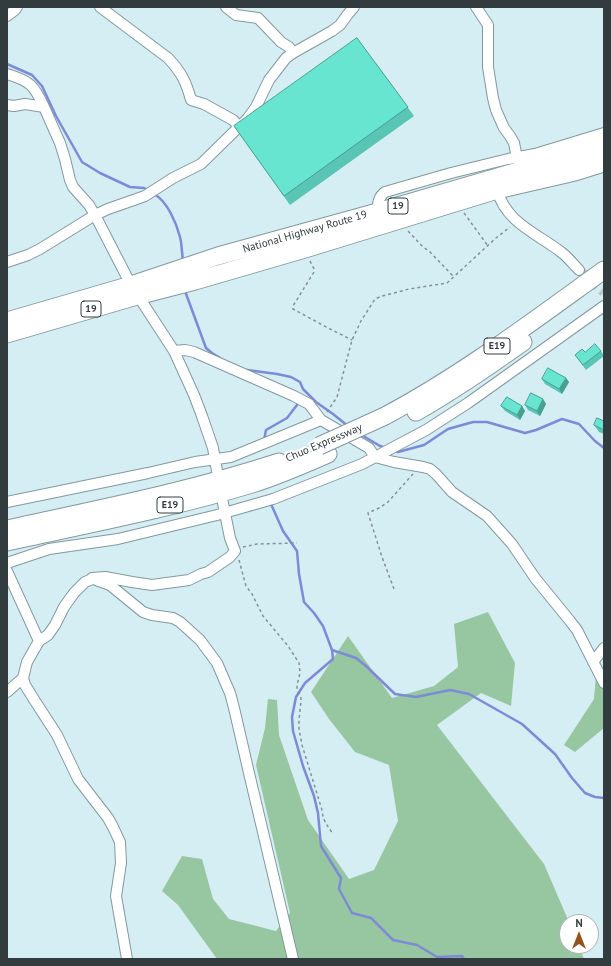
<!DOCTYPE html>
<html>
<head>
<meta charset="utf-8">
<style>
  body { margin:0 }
  #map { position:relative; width:611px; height:966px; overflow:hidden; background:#d5eef4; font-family:"PT Sans",sans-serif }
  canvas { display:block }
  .frame { position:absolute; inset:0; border:8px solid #323c3e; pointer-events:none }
  .north { position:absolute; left:559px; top:914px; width:40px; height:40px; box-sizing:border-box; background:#fff; border:1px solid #adb1b2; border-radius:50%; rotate:0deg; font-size:11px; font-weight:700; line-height:16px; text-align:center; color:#323c3e }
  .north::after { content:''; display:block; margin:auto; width:14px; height:18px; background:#93531c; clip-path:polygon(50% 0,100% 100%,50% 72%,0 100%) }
</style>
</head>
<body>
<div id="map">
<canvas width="611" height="966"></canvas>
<div class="frame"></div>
<div class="north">N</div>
</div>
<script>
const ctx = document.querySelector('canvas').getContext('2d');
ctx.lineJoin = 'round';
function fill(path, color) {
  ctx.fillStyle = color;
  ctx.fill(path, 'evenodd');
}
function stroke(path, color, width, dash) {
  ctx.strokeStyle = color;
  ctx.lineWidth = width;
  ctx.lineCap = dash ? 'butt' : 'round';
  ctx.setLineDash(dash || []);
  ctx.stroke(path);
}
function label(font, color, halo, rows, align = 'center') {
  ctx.font = font + ' "PT Sans",sans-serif';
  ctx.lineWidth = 4;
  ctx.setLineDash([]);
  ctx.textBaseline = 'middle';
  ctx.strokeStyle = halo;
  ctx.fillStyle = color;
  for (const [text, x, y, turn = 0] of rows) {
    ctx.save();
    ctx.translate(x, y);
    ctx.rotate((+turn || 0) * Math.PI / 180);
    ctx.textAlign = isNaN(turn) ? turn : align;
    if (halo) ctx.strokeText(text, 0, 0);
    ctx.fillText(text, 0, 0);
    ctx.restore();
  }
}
const green = new Path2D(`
  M488 612 515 663 511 706 481 693 437 725 544 864 569 922H567V946H579L584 959H217L178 905 162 891 182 856 202 859 213 899 229 919 276 931 290 913 256 765 265 728 268 699 277 700 279 735 308 820 349 879 374 870 398 821 389 765 355 752 329 719 311 692 348 636 392 698 434 686 458 667 454 624Z
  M597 664 604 673V728L575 752 564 745 594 699Z`);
const stream = new Path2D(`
  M7 64 32 75 42 86 56 116 82 162 100 173 130 187 144 188 148 190
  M154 194C167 201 176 222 180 237 182 245 182 254 183 262
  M185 291 206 348 212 353 220 358
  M247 370 277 374 291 377 300 382 303 389 316 402 333 414 348 426
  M360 434 380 446 386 448
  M264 440 266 430 287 418 297 405 298 401
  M394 451 398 452 424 445 448 429 473 422H487L525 433 536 430 562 419 579 424 595 441 604 448
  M271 504 283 531 297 551 299 574 304 602 314 613 323 626 332 650 333 659 305 683 296 697 292 717 293 731 303 766 314 796 318 813 321 846 341 878 339 889 352 913 371 918 393 940 417 945 437 957 462 956 464 959
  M332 650 356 658 366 666 395 694 416 697 450 690 469 694 522 724 555 754 572 778 585 793 595 797 604 798`);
const streetTunnel = new Path2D(`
  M579 270 604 292`);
const path = new Path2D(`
  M464 213 488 246
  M408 231 423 247 429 251 453 276
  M310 261 314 269V272L293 306V309L330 329 352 340
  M327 412 337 397 352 340 361 321 375 299 382 296 409 289 447 283 496 238 510 227
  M243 547 257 544 297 543
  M239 560 246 586 252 594 263 616 288 646 299 663 300 673 297 685V689L301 698V701L299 720V729L302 745 322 810C323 821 327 825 333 834
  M394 589 382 557 368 513 379 508 388 502 413 474`);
const street = new Path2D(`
  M100 7 168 58C181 72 186 81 191 100L204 104 233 120 239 127
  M226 7 236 15 258 18 281 42 289 47 293 53
  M476 7 488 25V67L493 98 496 110 504 128 510 136 514 143 517 158
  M7 16 15 10 17 7
  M7 74C30 81 34 85 44 107
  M7 105 14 106 25 104 44 107 60 143 65 159 70 180 73 187 89 205 95 215 131 285 174 351 194 395 202 416 213 448 217 471
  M497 190C507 224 537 233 561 252 568 257 573 264 579 270
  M377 212C378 204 378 197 385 192L451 173 508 159 535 154 604 133
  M7 262 28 255 40 249 95 215 108 209 145 196 173 178 201 164 248 118 256 107 269 80 286 58 293 53 332 31 340 25 348 14 354 7
  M174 351 185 350 194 352 294 396 309 404 321 420 369 448 375 457 394 462 423 467 430 469 436 474 452 492 487 516 512 544 535 578 570 621 577 630 604 683
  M7 502 148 473 195 462 231 457 321 420
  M7 563 49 549 118 539 217 515 273 499 362 464 426 430 468 403 604 306
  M7 571 39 641
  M96 580 110 585 143 612 152 615 173 618 180 622 200 640 217 663 230 693 234 708 249 773 293 959
  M593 662 604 648
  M7 692 23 678
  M127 959 116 896 121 863 120 842 113 827 108 818 78 779 57 735 35 701 25 685 23 678 27 662 39 641 48 635 55 625 64 607 74 593 85 582 90 580 92 578 105 577 132 582 152 585 189 580 201 574 208 572 230 557 235 551 230 538 223 503`);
const highway = new Path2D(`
  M7 321 131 285 218 256 374 213 604 146
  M7 334 137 296 195 281 305 249 497 190 575 172 604 163
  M416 412C453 391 488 367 523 342
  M385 416C462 375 533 321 604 270
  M7 529C98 509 190 491 279 462
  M7 542C89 524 172 508 252 484 278 476 303 465 328 454`);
const highwayBridge = new Path2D(`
  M319 446 385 416`);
const wall = new Path2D(`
  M357 38 414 116 290 205 234 126Z
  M601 351 604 356 586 370 575 355 585 352Z
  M566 378 569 382 562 394 545 384 542 379Z
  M543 399 546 404 540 416 528 410 525 405Z
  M501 406H522L525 411 520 420 505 411Z
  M604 421V434L599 432 594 425Z`);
const shadedWall = new Path2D(`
  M566 378 569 382 562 394 559 389Z
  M543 399 546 404 540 416 537 411Z
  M522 406 525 411 520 420 517 415Z`);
const building = new Path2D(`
  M357 38 408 107 284 196 234 126Z
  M595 344 601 351 583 365 575 355 582 349 585 352Z
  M548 368 566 378 559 389 542 379Z
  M531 393 543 399 537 411 525 405Z
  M507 397 522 406 517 415 501 406Z
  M597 418 604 421V430L594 425Z`);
const shields = [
  [398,206,20],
  [91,309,20],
  [497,346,26],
  [170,505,26]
];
const shieldNames = [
  ["19",398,206],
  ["19",91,309],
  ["E19",497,346],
  ["E19",170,505]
];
const streetNames = [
  ["National Highway Route 19",305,232,-16],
  ["Chuo Expressway",324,443,-23]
];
fill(green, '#97c7a1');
stroke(stream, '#7d8ad7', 2.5);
stroke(streetTunnel, '#b4cad0', 10, [10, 5]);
stroke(street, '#82999f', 12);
stroke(highway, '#82999f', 19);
stroke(path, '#819296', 1.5, [3, 3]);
stroke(street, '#fff', 10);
stroke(highway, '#fff', 17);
stroke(highwayBridge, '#82999f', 19, []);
stroke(highwayBridge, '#fff', 17);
fill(wall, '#59c5b4');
fill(shadedWall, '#49a092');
fill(building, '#68e5d1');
stroke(building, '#49a092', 1);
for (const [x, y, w] of shields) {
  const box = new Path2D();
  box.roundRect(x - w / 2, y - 8, w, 16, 3);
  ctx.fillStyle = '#fff';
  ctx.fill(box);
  stroke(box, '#323c3e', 1);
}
label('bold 10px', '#323c3e', null, shieldNames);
label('11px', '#323c3e', '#fff', streetNames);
</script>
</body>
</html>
